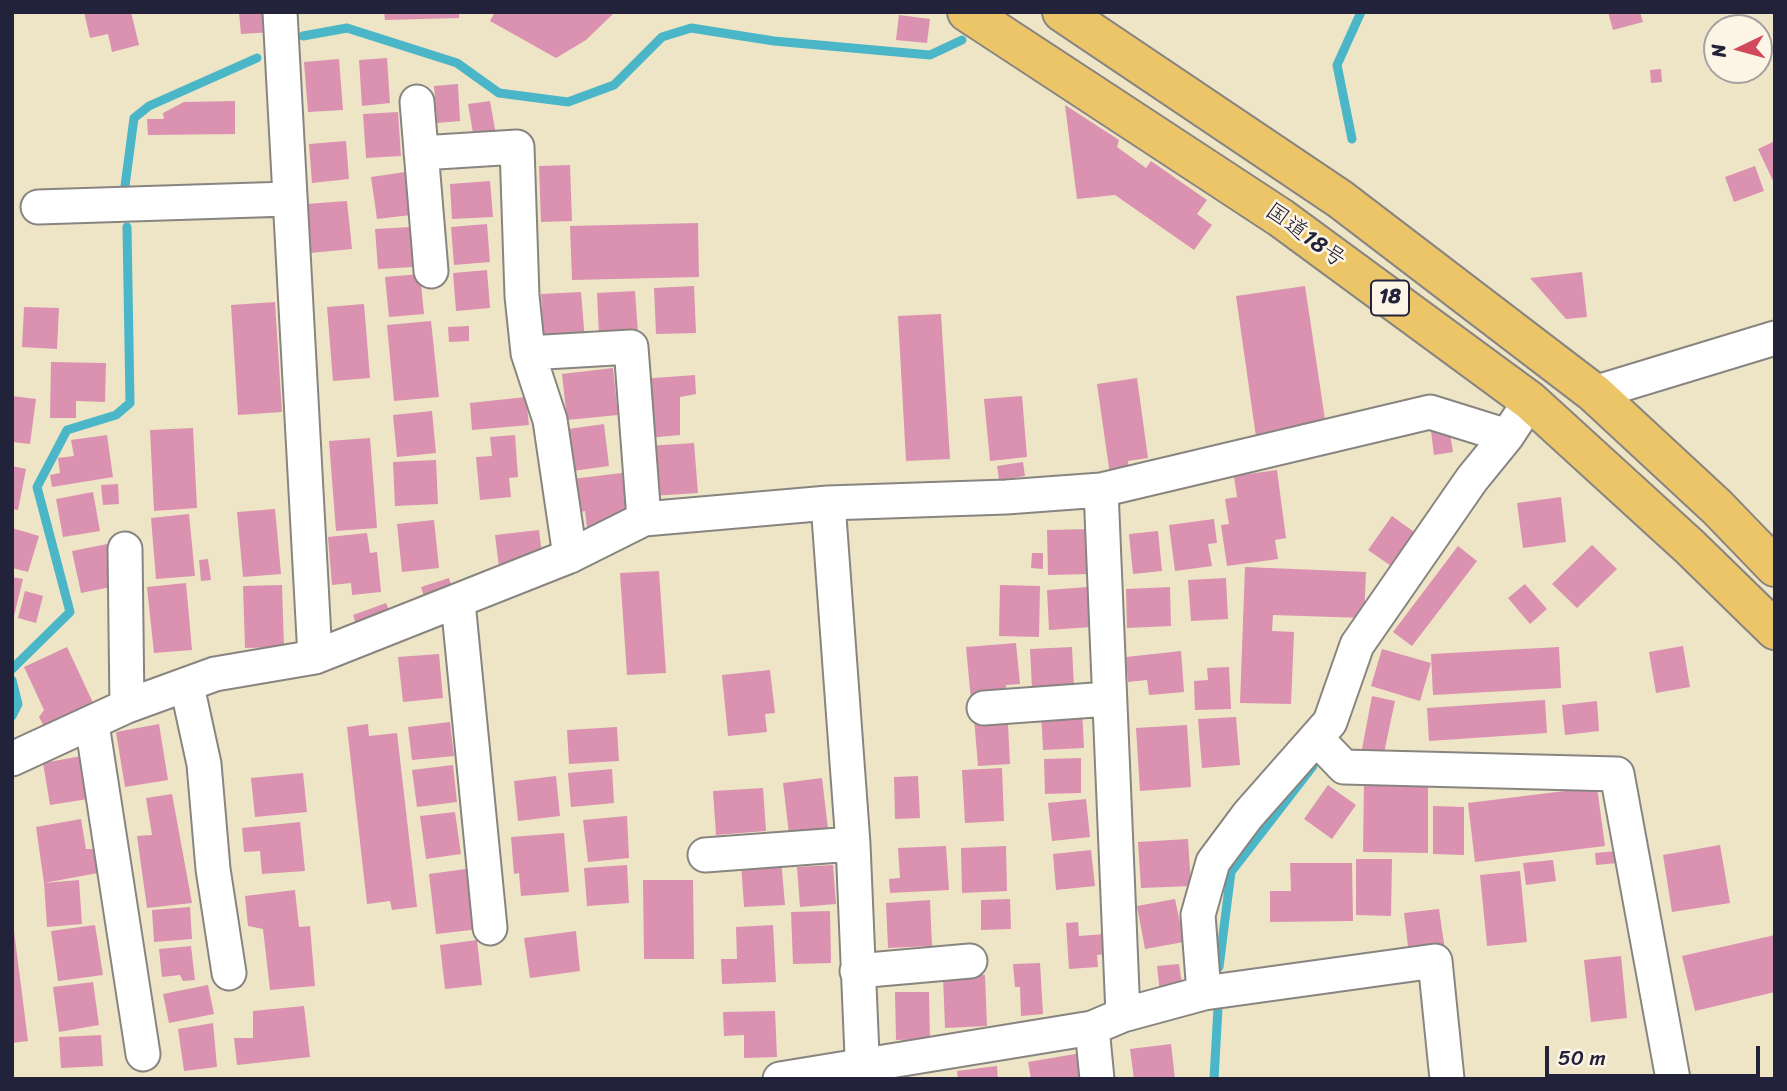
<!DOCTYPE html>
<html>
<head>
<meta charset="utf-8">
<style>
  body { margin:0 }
  #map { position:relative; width:1787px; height:1091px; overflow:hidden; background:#eee5c6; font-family:Sriracha,sans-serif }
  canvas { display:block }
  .frame { position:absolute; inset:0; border:14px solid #22223b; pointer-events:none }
  .north { position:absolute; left:1703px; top:14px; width:70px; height:70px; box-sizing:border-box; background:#fcf5e5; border:2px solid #a5a1a1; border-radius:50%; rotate:265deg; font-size:19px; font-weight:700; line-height:28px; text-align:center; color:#22223b }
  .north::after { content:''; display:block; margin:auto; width:24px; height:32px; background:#d1495b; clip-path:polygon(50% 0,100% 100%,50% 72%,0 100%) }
  .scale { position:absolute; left:1545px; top:1046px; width:215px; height:32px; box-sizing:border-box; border:4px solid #22223b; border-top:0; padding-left:9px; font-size:21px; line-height:24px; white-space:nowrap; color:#22223b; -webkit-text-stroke:5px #fcf5e5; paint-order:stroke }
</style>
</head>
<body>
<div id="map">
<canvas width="1787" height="1091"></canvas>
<div class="frame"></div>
<div class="north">N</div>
<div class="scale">50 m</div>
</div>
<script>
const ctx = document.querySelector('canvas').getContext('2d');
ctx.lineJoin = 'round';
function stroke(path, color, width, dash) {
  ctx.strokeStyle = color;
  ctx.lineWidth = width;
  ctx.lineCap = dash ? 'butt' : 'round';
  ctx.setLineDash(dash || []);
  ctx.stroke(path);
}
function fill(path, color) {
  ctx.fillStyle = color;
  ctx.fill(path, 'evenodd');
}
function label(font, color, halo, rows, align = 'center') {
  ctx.font = font + ' Sriracha,"Klee One",sans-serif';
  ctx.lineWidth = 5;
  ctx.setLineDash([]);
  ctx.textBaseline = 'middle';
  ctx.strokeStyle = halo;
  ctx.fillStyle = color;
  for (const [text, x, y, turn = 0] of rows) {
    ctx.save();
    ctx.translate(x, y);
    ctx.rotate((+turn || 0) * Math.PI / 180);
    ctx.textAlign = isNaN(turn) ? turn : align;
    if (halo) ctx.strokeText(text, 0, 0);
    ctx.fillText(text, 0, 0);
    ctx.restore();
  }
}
const stream = new Path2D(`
  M303 36 347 28 457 63 499 93 568 102 614 85 662 37 691 28 774 41 930 55 962 40
  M1352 139 1337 65 1361 12
  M125 186 134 118 149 106 257 58
  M12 669 70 612 37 487 67 430 116 415 130 403 127 227
  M12 680 18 704 12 716
  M1219 967 1231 872 1313 766
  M1214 1079 1218 1008`);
const building = new Path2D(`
  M84 12H131L139 45 112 52 108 34 90 38Z
  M239 12H271L272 32 241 34Z
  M384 12H459V18L385 20Z
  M495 12H615L586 40 556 58 490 21Z
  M1608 12H1640L1643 22 1613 30Z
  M899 15 930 19 927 43 896 40Z
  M387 58 390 103 362 106 359 60Z
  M339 59 343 110 308 112 304 62Z
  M1661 69 1662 82 1651 83 1650 70Z
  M458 84 460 121 437 123 434 86Z
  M235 101V134L148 135 147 119H164L163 113 184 102Z
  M490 101 496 135 474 139 468 104Z
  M1065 105 1119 140 1117 147 1146 168 1151 161 1207 200 1197 214 1212 225 1194 250 1115 195 1077 199Z
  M398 112 401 156 366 158 363 114Z
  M346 141 349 179 312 183 309 144Z
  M1775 141V185L1758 149Z
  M570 165 572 221 541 222 539 166Z
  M1755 166 1764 191 1734 202 1725 177Z
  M405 172 411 215 377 219 371 177Z
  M490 181 493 217 452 219 450 184Z
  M347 201 352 249 310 253 306 204Z
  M698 223 699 277 572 280 570 226Z
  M487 224 490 262 454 265 451 227Z
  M410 227 413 267 378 269 375 229Z
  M487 270 490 308 456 311 453 273Z
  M1582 272 1587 317 1566 319 1530 278Z
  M420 274 424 314 389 317 385 277Z
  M694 286 696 333 656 334 654 288Z
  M1305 286 1327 433 1257 444 1236 296Z
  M635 291 638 333 599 336 597 293Z
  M581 292 585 341 544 343 541 294Z
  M275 302 282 412 238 415 231 305Z
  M364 304 370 378 333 381 327 307Z
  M24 307 59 308 57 349 22 347Z
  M941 314 950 459 906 461 898 316Z
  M431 321 439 397 394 401 387 325Z
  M469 326V341L449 342 448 327Z
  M51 362 106 363 105 402 76 401V418H50Z
  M613 368 618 415 567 420 562 374Z
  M695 375 696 394 680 397V435L648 438 641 379Z
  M1137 378 1148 458 1128 461 1129 472 1110 475 1097 384Z
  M12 396 36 399 30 444 12 442Z
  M1022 396 1027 457 990 461 984 399Z
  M526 397 529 425 472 430 470 403Z
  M432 411 436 453 397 457 393 415Z
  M604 424 609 466 573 471 568 429Z
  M193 428 197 508 154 511 150 430Z
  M1449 428 1453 452 1434 455 1431 431Z
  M107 435 113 477 52 487 50 475 60 473 58 458 74 456 71 440Z
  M515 435 518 477 509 478 511 497 480 500 476 457 492 456 490 437Z
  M370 438 377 528 336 531 329 441Z
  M694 443 698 493 651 496 647 446Z
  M436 460 438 504 395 506 393 462Z
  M1023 462 1025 476 999 480 997 466Z
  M12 466 26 469 18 510 12 509Z
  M1277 470 1286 538 1275 540 1278 559 1227 566 1221 525 1229 524 1225 499 1237 497 1234 476Z
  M622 473 628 523 587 528 585 511 576 513 572 479Z
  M118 484 119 504 103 505 101 485Z
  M93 492 100 531 63 537 56 499Z
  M1561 497 1566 542 1523 548 1517 503Z
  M275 509 281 574 243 577 237 512Z
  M189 514 195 576 156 579 151 518Z
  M1392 516 1417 534 1394 568 1368 550Z
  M1214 519 1217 543 1208 544 1212 566 1175 571 1169 525Z
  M434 520 439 568 402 572 397 524Z
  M12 528 39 536 28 572 12 568Z
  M1091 529V574L1048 575 1047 530Z
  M539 530 543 562 499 567 495 535Z
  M1158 531 1162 571 1133 574 1129 534Z
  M367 533 370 553 377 552 381 592 352 595 351 583 332 585 328 537Z
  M107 544 116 586 81 593 72 551Z
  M1592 545 1617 569 1577 608 1552 584Z
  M1458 546 1477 561 1412 646 1393 632Z
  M1032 553H1043V569L1031 568Z
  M208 559 211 580 201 581 199 560Z
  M1245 567 1366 572 1364 618 1273 615 1272 631 1294 632 1291 704 1240 703Z
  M659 571 666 673 627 675 620 573Z
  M12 577 23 579 13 620H12Z
  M449 578 453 591 425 600 421 587Z
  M1226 578 1228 619 1191 621 1188 580Z
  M186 583 192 650 154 653 147 587Z
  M1525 584 1547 609 1530 624 1508 598Z
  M282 585 284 647 245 648 243 586Z
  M1000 585 1040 586 1039 637 999 636Z
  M1088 587 1091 627 1049 630 1047 590Z
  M1170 587 1171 626 1127 628 1126 589Z
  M25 591 43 596 36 623 18 618Z
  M386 603 392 618 358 630 353 615Z
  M1016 643 1020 684 1006 685 1007 696 971 700 966 647Z
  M1683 646 1690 687 1656 693 1649 652Z
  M67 647 96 709 47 732 39 717 44 710 24 667Z
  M1072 647 1074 687 1032 689 1030 649Z
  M1559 647 1561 688 1433 695 1431 654Z
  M1382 649 1431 663 1420 701 1371 686Z
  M1181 651 1184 692 1149 695 1147 680 1128 682 1126 657Z
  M439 654 443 698 403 702 398 657Z
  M1229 667 1231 709 1195 710 1194 681 1208 680 1207 668Z
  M770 670 775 713 765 714 767 732 728 736 722 675Z
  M1372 696 1395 701 1384 753 1362 749Z
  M1545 700 1547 733 1429 741 1427 708Z
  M1597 701 1599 731 1565 735 1562 705Z
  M1082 709 1084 748 1043 750 1041 711Z
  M996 717V725L1008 724 1010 764 978 766 974 718Z
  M1236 717 1240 765 1202 768 1198 719Z
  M450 722 454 756 412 760 408 727Z
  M159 724 168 780 125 787 116 732Z
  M368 724 369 736 397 733 417 907 392 910 390 901 367 904 347 727Z
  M1187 725 1191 787 1140 791 1136 728Z
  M617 727 619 761 569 764 567 730Z
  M87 755 94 798 50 805 43 763Z
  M1081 758V793L1045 794 1044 759Z
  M453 765 457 802 417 807 412 770Z
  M1002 768 1004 821 965 823 962 770Z
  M612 769 614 803 571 807 568 773Z
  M303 773 307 812 255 817 251 778Z
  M556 776 560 816 518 821 514 781Z
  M918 776 920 818 895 819 894 777Z
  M822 778 828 829 789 834 783 783Z
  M1364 781 1428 782V853L1363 852Z
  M1328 785 1356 805 1332 839 1304 819Z
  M1597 787 1605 846 1475 862 1468 803Z
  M763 788 766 831 716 835 713 791Z
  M172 794 192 903 147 908 137 836 152 835 146 798Z
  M1086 799 1090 837 1052 841 1048 803Z
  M1433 806 1464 807V855L1433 854Z
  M455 812 461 854 426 859 420 816Z
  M627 816 629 858 588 862 583 820Z
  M81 819 86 849H96L98 873 44 883 36 827Z
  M300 822 305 871 262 874 260 851 244 852 242 828Z
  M564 833 569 892 521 896 519 873 514 874 511 837Z
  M1188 839 1191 886 1141 888 1138 842Z
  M1720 845 1730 903 1672 912 1663 855Z
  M946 846 949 890 890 893 889 879 900 878 898 848Z
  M1006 846 1007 891 962 893 961 848Z
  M1091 850 1095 886 1056 890 1053 854Z
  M1617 851 1618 863 1596 865 1595 853Z
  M781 859 785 905 744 907 741 863Z
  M1356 859H1392L1391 916 1356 915Z
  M1553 860 1556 881 1526 885 1523 863Z
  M1290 863H1352L1353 921 1270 922V891H1291Z
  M627 865 629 903 587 906 584 868Z
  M833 865 836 904 800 907 797 867Z
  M473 868 480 929 436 934 429 874Z
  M1520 871 1527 942 1487 946 1480 875Z
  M79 880 82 924 47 927 44 883Z
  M643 880H693L694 959H644Z
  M295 890 299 927 310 926 315 986 270 990 263 929 248 926 245 896Z
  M1010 899 1011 929 981 930V900Z
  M1175 899 1184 942 1145 949 1137 906Z
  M930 900 932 946 888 948 886 903Z
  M190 907 192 939 154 942 152 910Z
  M1439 909 1445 950 1409 955 1404 913Z
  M830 911 831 963 793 964 791 912Z
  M1078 922 1079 936 1104 934 1106 954 1097 955 1098 967 1069 969 1066 923Z
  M95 925 103 975 58 981 51 931Z
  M773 925 776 982 722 984 721 959H737L736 927Z
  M14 931 28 1041 12 1043V932Z
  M576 931 580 971 530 978 524 938Z
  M1775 935V992L1695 1011 1682 956Z
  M477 940 482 985 445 989 440 945Z
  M191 946 195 980 183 981 180 975 162 977 159 949Z
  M1621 956 1627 1018 1591 1022 1584 960Z
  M1040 963 1043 1014 1021 1016 1020 987H1015L1013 964Z
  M1179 964 1183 990 1160 993 1157 966Z
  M985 975 987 1026 945 1028 943 976Z
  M93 982 99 1025 59 1032 53 987Z
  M208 985 214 1014 169 1023 163 994Z
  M895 992H929L930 1039 896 1040Z
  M304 1006 310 1057 237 1065 234 1038H253V1011Z
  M775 1011 777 1057 744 1058V1035L724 1036 723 1012Z
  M213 1023 217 1067 184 1071 178 1029Z
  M101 1035 103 1066 61 1068 59 1037Z
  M1171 1044 1175 1079H1134L1130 1049Z
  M1081 1053 1085 1079H1031L1028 1062Z
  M997 1066 998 1079H958L957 1071Z`);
const minor = new Path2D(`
  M280 12 315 657
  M417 102 431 271
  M421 153 517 147 522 296 528 353 550 420 570 556
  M38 207 288 199
  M528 353 631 347 644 519
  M1594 393 1775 338
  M1101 490 1123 1015
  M828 503 853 844 863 1079
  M125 549 127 706
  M458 602 490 928
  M187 686 204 764 213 869 229 973
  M984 708 1108 699
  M92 724 143 1054
  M1317 739 1344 767 1617 774 1673 1079
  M12 759 127 706 215 674 315 657 570 556 644 519 828 503 1006 497 1101 490 1430 412 1507 436 1530 401
  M705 855 853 844
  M857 971 970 961
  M1204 993 1435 961 1447 1079
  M1092 1028 1097 1079
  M780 1079 1092 1028 1123 1015 1204 993 1198 915 1213 862 1248 815 1330 722 1357 645 1472 479 1507 436`);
const trunk = new Path2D(`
  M967 12 1281 218 1530 401 1690 547 1775 630
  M1062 12 1340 199 1594 393 1717 507 1775 567`);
const shields = [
  [1390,298,38]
];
const shieldNames = [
  ["18",1390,298]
];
const streetNames = [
  ["国道18号",1305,236,36]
];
stroke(stream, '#4bb6c8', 9);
fill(building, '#da92b0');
stroke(minor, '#888480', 37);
stroke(trunk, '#888480', 42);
stroke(minor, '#fff', 33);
stroke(trunk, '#edc569', 38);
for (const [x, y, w] of shields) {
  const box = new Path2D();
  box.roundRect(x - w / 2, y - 17.5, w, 35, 5);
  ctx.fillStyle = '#fcf5e5';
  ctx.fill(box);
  stroke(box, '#22223b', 2);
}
label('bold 21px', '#22223b', null, shieldNames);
label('23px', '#22223b', '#fcf5e5', streetNames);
</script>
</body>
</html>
